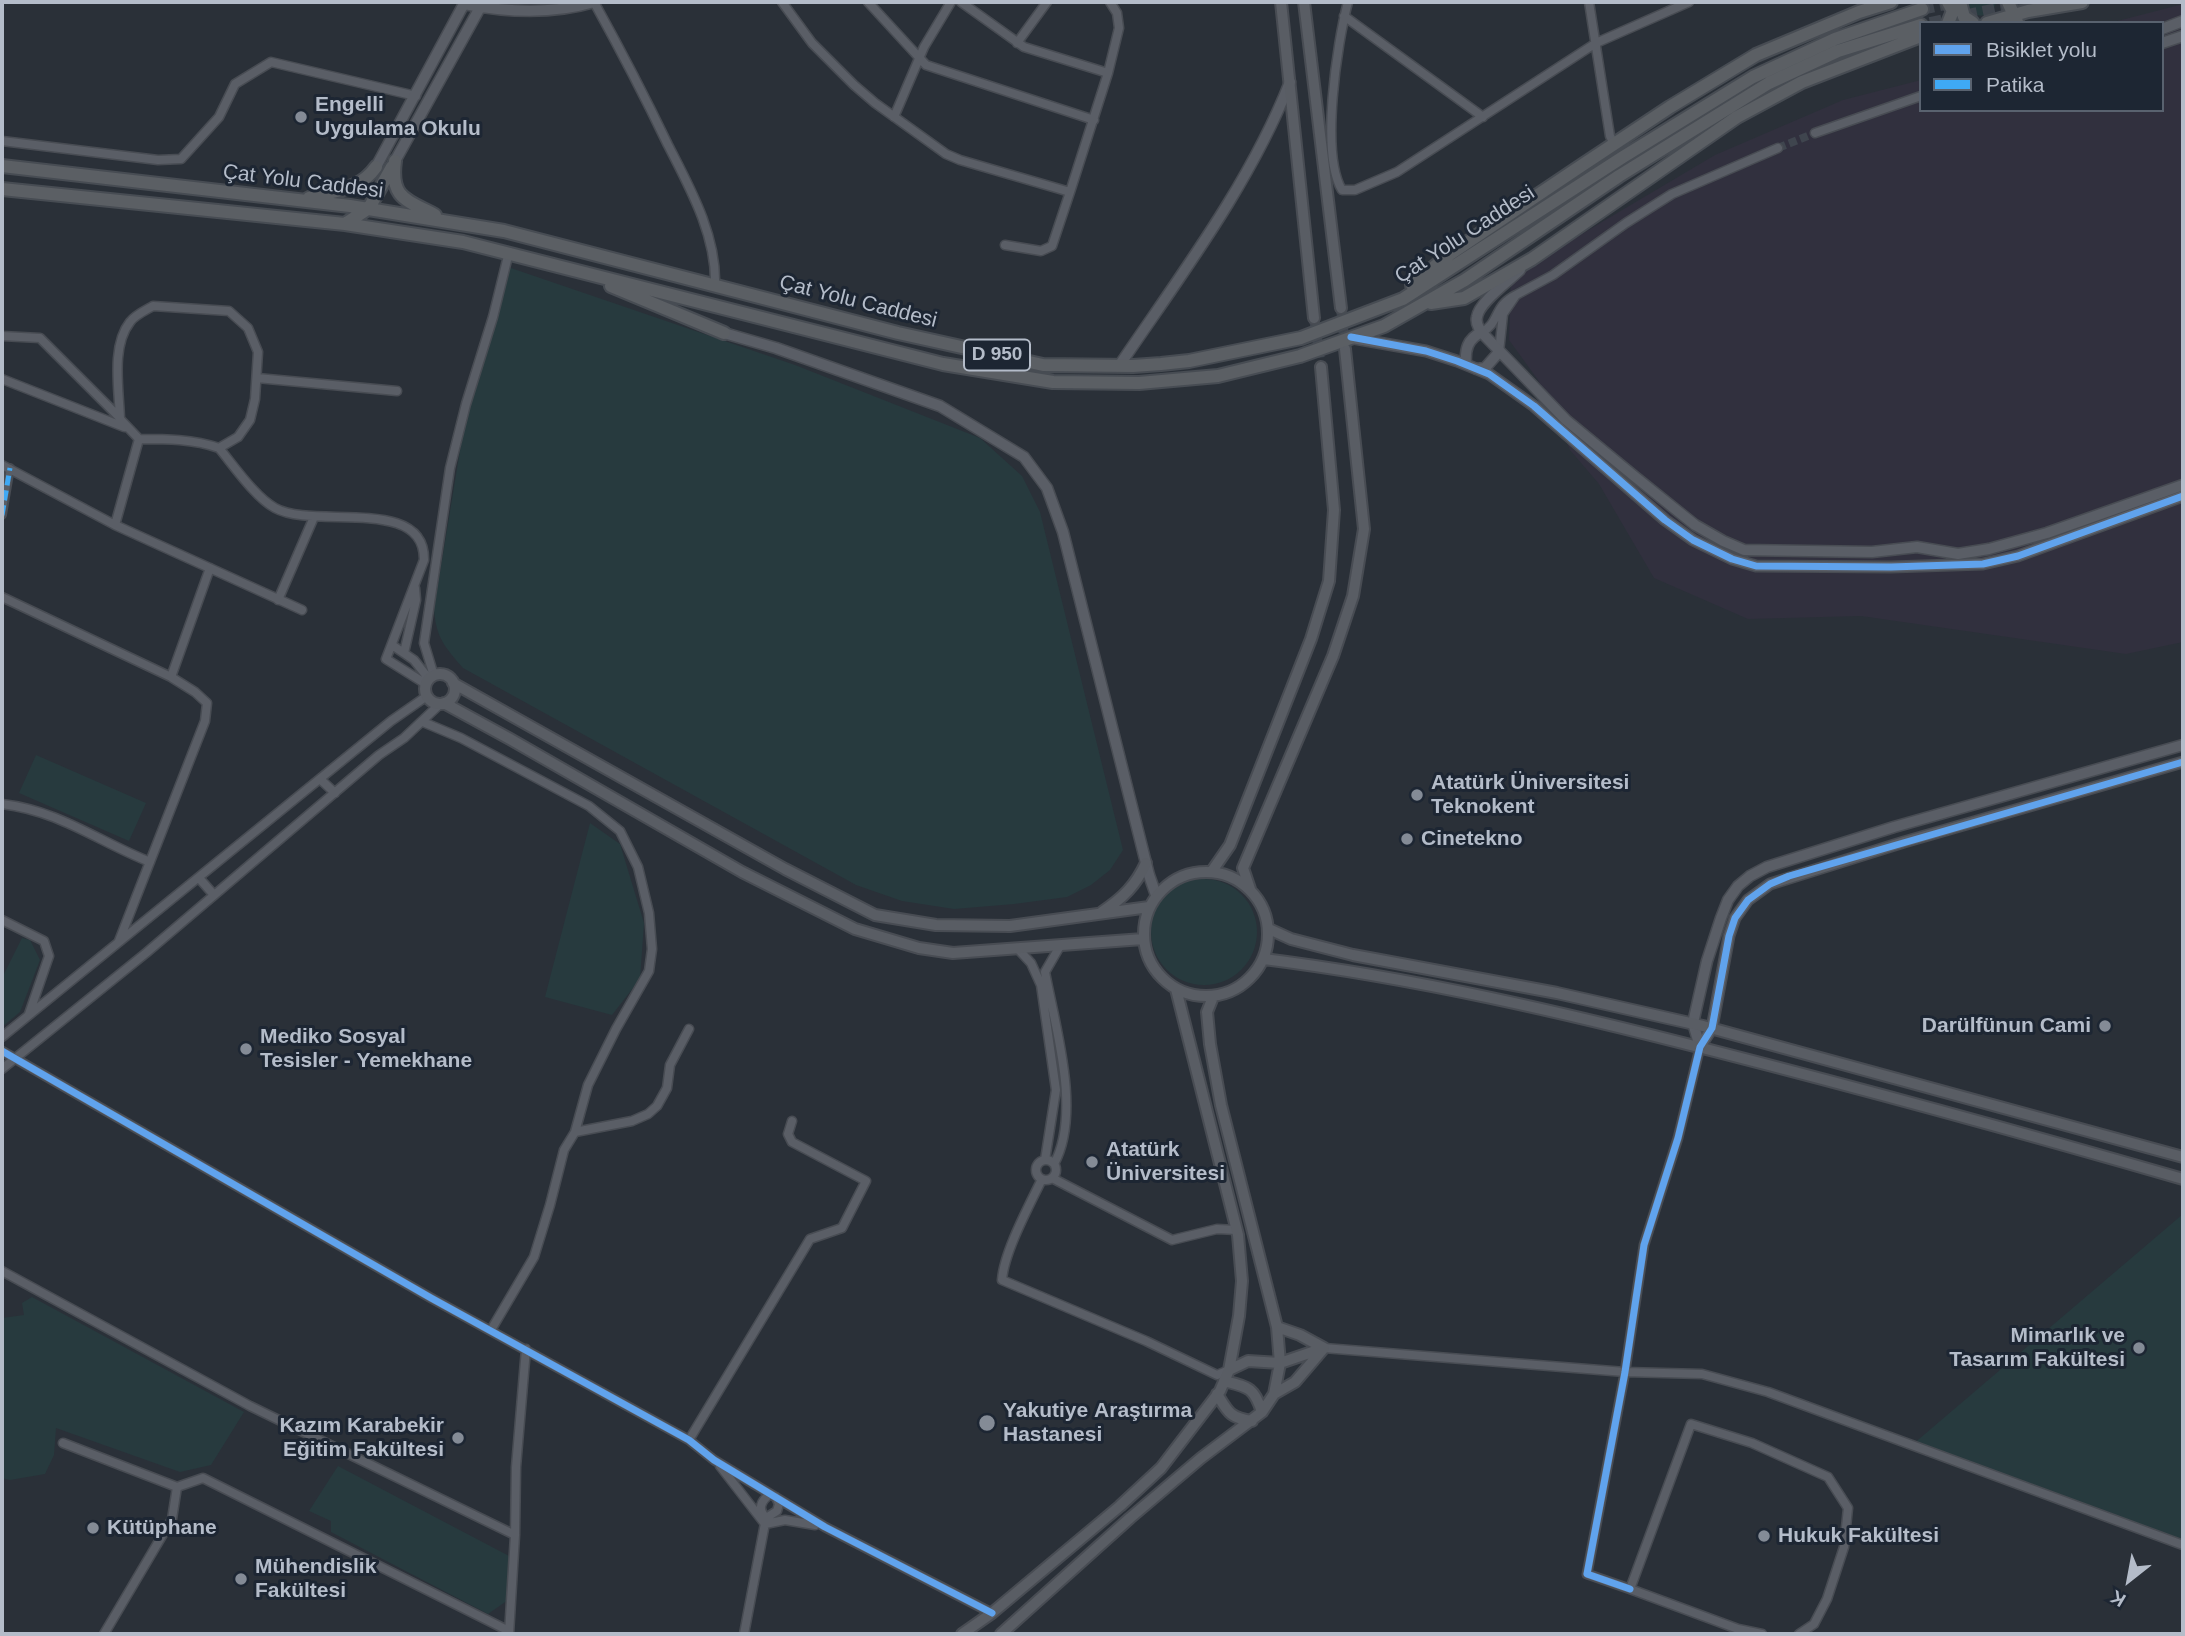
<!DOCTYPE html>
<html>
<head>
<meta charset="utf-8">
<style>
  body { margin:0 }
  #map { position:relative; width:2185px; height:1636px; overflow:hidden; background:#2a3038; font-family:Arial,sans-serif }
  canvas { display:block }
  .frame { position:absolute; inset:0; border:4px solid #b4bcc9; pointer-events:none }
  .legend { position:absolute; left:1919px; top:21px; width:245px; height:91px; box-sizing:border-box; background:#1d2633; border:2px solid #59626f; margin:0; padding:9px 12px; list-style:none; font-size:21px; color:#b4bcc9 }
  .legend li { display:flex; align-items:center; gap:14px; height:35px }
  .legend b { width:35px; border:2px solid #59626f }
  .north { position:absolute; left:2094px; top:1545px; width:70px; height:70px; -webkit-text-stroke:5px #1d2633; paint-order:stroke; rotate:211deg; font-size:19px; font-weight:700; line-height:28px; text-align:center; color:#b4bcc9 }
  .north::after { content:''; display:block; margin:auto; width:24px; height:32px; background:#b4bcc9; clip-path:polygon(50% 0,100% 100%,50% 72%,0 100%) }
</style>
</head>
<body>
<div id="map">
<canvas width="2185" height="1636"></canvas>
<div class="frame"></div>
<ul class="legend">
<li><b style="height:9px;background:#60a3ed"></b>Bisiklet yolu</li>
<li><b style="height:9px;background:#3fa9f5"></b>Patika</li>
</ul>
<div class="north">K</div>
</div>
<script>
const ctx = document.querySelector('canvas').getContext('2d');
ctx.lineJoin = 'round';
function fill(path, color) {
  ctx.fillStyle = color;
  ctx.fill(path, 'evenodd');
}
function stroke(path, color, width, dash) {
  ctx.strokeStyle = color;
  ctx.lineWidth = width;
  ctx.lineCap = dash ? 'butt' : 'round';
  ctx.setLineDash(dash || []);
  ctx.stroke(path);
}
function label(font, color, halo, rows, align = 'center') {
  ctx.font = font + ' Arial,sans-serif';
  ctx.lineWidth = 6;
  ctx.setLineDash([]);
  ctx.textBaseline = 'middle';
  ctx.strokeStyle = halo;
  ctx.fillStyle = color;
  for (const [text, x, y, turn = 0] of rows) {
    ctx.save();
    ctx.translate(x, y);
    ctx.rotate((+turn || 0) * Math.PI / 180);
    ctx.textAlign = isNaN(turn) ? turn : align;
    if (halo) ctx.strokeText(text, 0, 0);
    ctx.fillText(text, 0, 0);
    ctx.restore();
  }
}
const medical = new Path2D(`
  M2183 4V642L2126 654 1861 616 1748 619 1654 578 1599 484 1570 450 1538 380 1509 340 1511 276 1715 155 1843 100 1921 80V110H2162V23H2110Z`);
const green = new Path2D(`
  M1967 2H1996C1994 14 1983 19 1973 13Z
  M505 266 795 365 980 438 1022 476 1040 512 1123 850 1110 870 1091 885 1067 897 1014 904 954 909 902 901 856 885 463 668C445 647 436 638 434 609L464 426Z
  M36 755 146 803 129 841 19 793Z
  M590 823 620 844 644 923 640 979 612 1015 545 997Z
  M1151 932a53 53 0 1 1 106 0a53 53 0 1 1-106 0Z
  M22 938 30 940 40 960 20 1012 2 1027V978Z
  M2183 1214V1545L1912 1445Z
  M32 1297 244 1412 211 1465 180 1472 56 1428 54 1455 45 1474 10 1480 2 1478V1318L24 1315 22 1303Z
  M338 1466 511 1557 508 1600 488 1614 331 1532V1521L309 1511Z`);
const minorTunnel = new Path2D(`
  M1778 148 1815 133`);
const secondaryTunnel = new Path2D(`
  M1341 308 1345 347
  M1314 318 1321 367`);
const trunkTunnel = new Path2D(`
  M1922 9 1954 2
  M1930 23 2030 2`);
const pedestrian = new Path2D(`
  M2 515 10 468`);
const minor = new Path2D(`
  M594 2C620 49 645 97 668 145 690 188 717 236 715 286
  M782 2 812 43 854 85 875 103 946 154 960 160 1070 192 1108 73 1119 28 1117 13 1110 2
  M868 2 926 65 1094 120
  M961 2 1024 47 1108 73
  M1348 2C1337 43 1320 154 1342 190H1355L1397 172 1596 43 1689 2
  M1589 2 1610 136 1614 144
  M1344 16 1483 117
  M1017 43 1047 2
  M894 117 924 47 951 2
  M1815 133 1921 96
  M2 141 158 160 181 159 219 117 235 84 271 62 416 96
  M1005 245 1041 251 1052 246 1070 192
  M1516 295 1553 275 1626 223 1672 194 1778 148
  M153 306 229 311 248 328 258 352 255 399 250 420 238 437 219 448C193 439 166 439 139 439L120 419C119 389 111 346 130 322 135 315 146 310 153 306Z
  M1482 332C1500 323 1493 306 1516 295L1503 314 1499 352
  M2 336 40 338 120 418
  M257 378 397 391
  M2 379 124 427
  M219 448C234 466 255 497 275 508 314 530 425 495 424 560L386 659 426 684
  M2 465 115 525 302 610
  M115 525 139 439
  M2 597 171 677 195 692 207 703 205 721 119 941
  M278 600 314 517
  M392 645 414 660 429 679
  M404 653 416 600 415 588
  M434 676 424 643 450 468 466 404 493 317 509 252
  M171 677 210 568
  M423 722 461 738 589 806 620 831 638 867 649 913 652 949 649 971 616 1029 588 1085 575 1132
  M320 779 335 793
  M2 804C60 811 97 841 150 862
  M199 878 214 895
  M2 920 44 941 49 956 29 1014
  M1018 949 1031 963 1041 985 1056 1090 1045 1160
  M2 1037 391 721 427 696
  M2 1051 431 1298 689 1440 714 1460 825 1527 992 1613
  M2 1069 146 953 379 755 404 738 440 704
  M1036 1170a10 10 0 1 1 20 0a10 10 0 1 1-20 0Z
  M1054 1164C1082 1113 1055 1026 1045 972L1060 946
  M1052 1178 1172 1240 1217 1229 1237 1230
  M1042 1179C1029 1206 1004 1252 1002 1280L1146 1341 1217 1375 1229 1370
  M2 1271 250 1406 515 1535
  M491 1330 534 1257 550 1205 564 1150 575 1132 632 1121 648 1114 657 1106 667 1088 670 1065 689 1029
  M1324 1348 1625 1372 1702 1374 1768 1392 2183 1545
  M689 1440 810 1239 842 1228 866 1181 792 1142 788 1134 792 1121
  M63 1443 177 1487 203 1478 509 1631
  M720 1466 765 1524 785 1520 815 1525
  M766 1518 777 1511 779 1504 776 1497
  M1630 1589 1587 1574 1625 1372 1644 1245 1678 1138 1700 1047
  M104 1634 172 1519 177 1487
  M509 1634 515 1535 516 1467 526 1349
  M744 1634 766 1518C757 1509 761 1501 770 1494
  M1762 1634 1738 1629 1630 1589 1691 1424 1752 1443 1828 1477 1848 1508 1844 1547 1827 1599 1814 1624 1799 1634`);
const tertiary = new Path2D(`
  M464 4C506 12 554 14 594 2
  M2162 29 2183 21
  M2162 43 2183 36
  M395 161 483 2
  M376 167 465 2
  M1520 270C1509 281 1479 302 1477 317 1475 325 1481 332 1486 337L1566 420 1634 476 1695 525 1723 541 1744 550 1872 552 1917 547 1958 554 1989 549 2047 533 2183 485
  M724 333 776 348 940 406 1024 457 1047 488 1063 532 1149 875 1156 895
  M1352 338 1426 351 1457 361 1489 374 1534 406 1665 520 1693 540 1732 559 1756 566 1891 567 1983 564 2018 556 2183 496
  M1466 364C1465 350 1467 339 1482 332
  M1119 366C1180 276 1250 184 1290 82
  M1476 369 1485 368 1499 352
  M1700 1047 1693 1023 1707 961 1721 918 1728 900 1738 886 1750 876 1767 867 1894 827 2183 745
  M1700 1047 1712 1028 1729 936 1735 918 1748 900 1770 884 1904 842 2183 762`);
const secondary = new Path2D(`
  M1281 2 1314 318
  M1304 2 1341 308
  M425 689a15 15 0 1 1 30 0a15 15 0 1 1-30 0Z
  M453 683 785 869 875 915 936 925 1010 926 1149 907
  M444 703 510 739 742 872 855 929 919 948 953 953 1143 939
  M1212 871 1230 845 1311 639 1329 581 1334 510 1321 367
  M1144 934a62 62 0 1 1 124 0a62 62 0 1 1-124 0Z
  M1250 889 1243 868 1333 656 1353 596 1364 529 1345 349
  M1102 912C1123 898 1136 885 1146 863
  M1269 929 1291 939 1353 955 1557 993 1703 1026 2183 1157
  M1264 959C1416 978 1566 1013 1714 1051 1871 1091 2027 1134 2183 1179
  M1277 1327 1300 1335 1324 1348
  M1229 1370 1248 1361 1280 1363 1324 1348
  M1224 1381C1248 1387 1254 1387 1262 1412
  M1217 1394C1228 1412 1230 1418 1252 1421
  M1274 1394 1295 1382 1324 1348
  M962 1634 992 1613 1120 1506 1161 1468 1220 1391 1229 1370 1239 1316 1242 1281 1238 1235 1176 989
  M1001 1634 1130 1518 1201 1458 1262 1412 1274 1394 1280 1363 1277 1327 1221 1105 1210 1044 1207 1012 1213 997`);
const trunk = new Path2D(`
  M1948 2 1953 11 1948 23
  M1960 2 1964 17 1973 23
  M2008 2 2017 22
  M1987 23 2028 11 2082 2
  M395 161C390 198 406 200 435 215
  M2 166 350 206 504 231 898 333 1043 365 1133 366 1161 364 1189 361 1301 338 1403 299 1623 157 1753 77 1835 39 1922 9
  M2 189 345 224 463 242 943 364 1053 382 1139 383 1218 376 1300 356 1384 326 1465 280 1619 176 1769 83 1838 51 1921 25
  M309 198C334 190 359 191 376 167
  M345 224 369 208 392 167
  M1412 285 1450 254 1581 166 1670 107 1756 55 1859 12 1891 2
  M611 286 724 333
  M1431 303 1464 298 1532 259 1737 117 1802 82 1921 36`);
const quiet = new Path2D(`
  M2 515 10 468`);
const cycleway = new Path2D(`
  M1351 337 1426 351 1457 361 1489 374 1534 406 1665 520 1693 540 1732 559 1756 566 1891 567 1983 564 2018 556 2183 496
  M2 1051 431 1298 689 1440 714 1460 825 1527 992 1613
  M1630 1589 1587 1574 1625 1372 1644 1245 1678 1138 1700 1047 1712 1028 1729 936 1735 918 1748 900 1770 884 1789 876 2183 762`);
const markers = [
  [301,117,7,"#848b96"],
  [1417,795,7,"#848b96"],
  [1407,839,7,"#848b96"],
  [2105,1026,7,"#848b96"],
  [246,1049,7,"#848b96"],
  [1092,1162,7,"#848b96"],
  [2139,1348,7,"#848b96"],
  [987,1423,9,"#848b96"],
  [458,1438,7,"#848b96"],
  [93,1528,7,"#848b96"],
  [1764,1536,7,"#848b96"],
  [241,1579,7,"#848b96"]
];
const shields = [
  [997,355,66]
];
const shieldNames = [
  ["D 950",997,355]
];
const poiNames = [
  ["Engelli",315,105],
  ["Uygulama Okulu",315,129],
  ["Atatürk Üniversitesi",1431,783],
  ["Teknokent",1431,807],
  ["Cinetekno",1421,839],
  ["Darülfünun Cami",2091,1026,"right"],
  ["Mediko Sosyal",260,1037],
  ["Tesisler - Yemekhane",260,1061],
  ["Atatürk",1106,1150],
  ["Üniversitesi",1106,1174],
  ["Mimarlık ve",2125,1336,"right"],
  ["Tasarım Fakültesi",2125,1360,"right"],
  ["Yakutiye Araştırma",1003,1411],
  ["Hastanesi",1003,1435],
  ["Kazım Karabekir",444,1426,"right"],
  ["Eğitim Fakültesi",444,1450,"right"],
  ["Kütüphane",107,1528],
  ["Hukuk Fakültesi",1778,1536],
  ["Mühendislik",255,1567],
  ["Fakültesi",255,1591]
];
const streetNames = [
  ["Çat Yolu Caddesi",303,182,7],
  ["Çat Yolu Caddesi",1465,235,-33],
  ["Çat Yolu Caddesi",858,302,14]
];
fill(medical, '#31303e');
fill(green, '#273a3e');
stroke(minorTunnel, '#3f454e', 8, [8, 4]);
stroke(secondaryTunnel, '#3f454e', 10, [10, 5]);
stroke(trunkTunnel, '#3f454e', 12, [12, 6]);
stroke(pedestrian, '#484c53', 10);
stroke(minor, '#484c53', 11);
stroke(tertiary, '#484c53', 13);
stroke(secondary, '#484c53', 14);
stroke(trunk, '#474c53', 16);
stroke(pedestrian, '#5a5e66', 6);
stroke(minor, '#5a5e66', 8);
stroke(tertiary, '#5a5e66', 10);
stroke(secondary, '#595d64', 10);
stroke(trunk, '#5b5f64', 12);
stroke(quiet, '#3fa9f5', 5, [10, 5]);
stroke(cycleway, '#60a3ed', 7);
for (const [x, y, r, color] of markers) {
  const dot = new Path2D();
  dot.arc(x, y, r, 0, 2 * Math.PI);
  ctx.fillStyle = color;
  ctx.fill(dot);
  stroke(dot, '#1d2633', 2.5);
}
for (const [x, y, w] of shields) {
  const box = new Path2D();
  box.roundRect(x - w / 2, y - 15.5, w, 31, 5);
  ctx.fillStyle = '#1d2633';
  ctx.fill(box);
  stroke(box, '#b4bcc9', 2);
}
label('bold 19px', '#b4bcc9', null, shieldNames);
label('bold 21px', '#b4bcc9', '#1d2633', poiNames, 'left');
label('21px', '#b4bcc9', '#1d2633', streetNames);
</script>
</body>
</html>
